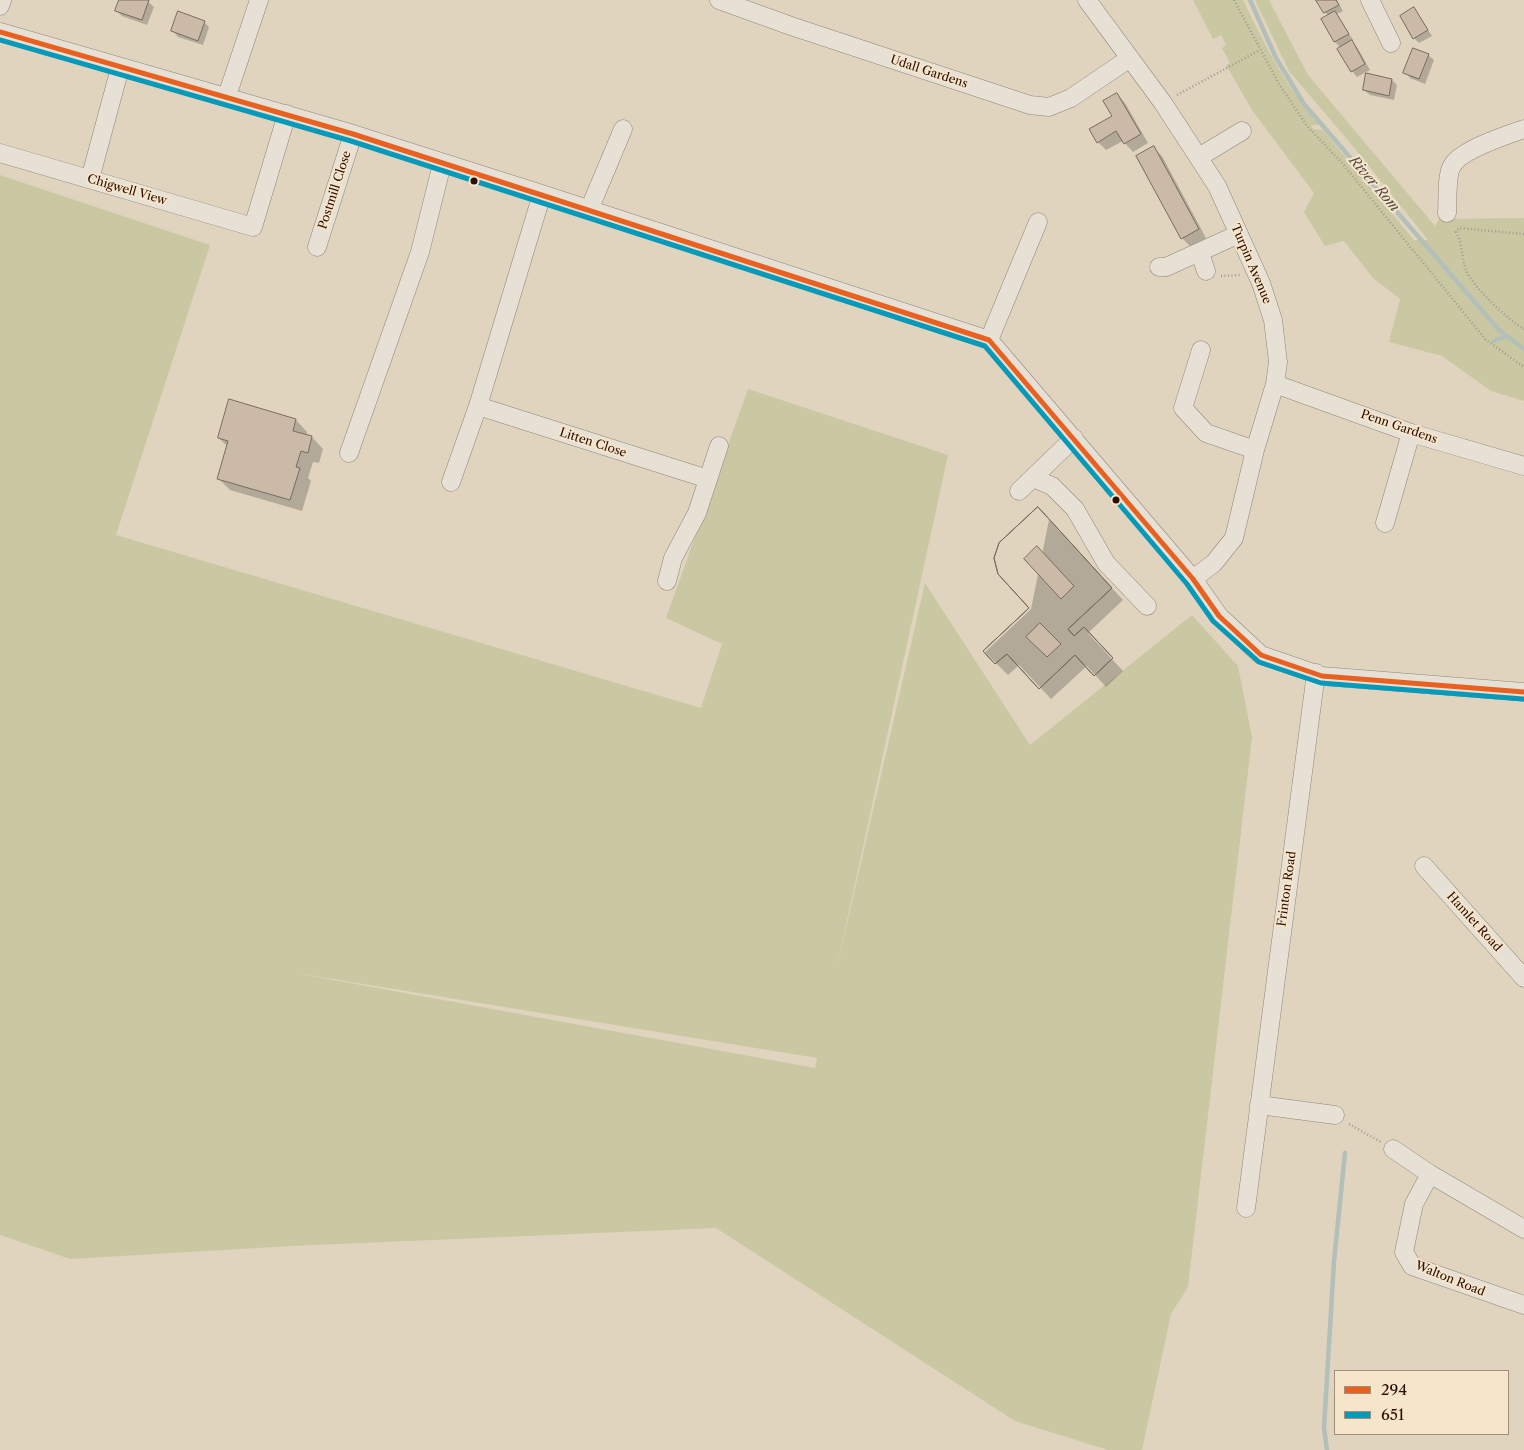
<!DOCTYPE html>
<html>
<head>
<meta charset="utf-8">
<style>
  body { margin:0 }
  #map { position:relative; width:1524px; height:1450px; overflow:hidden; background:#e0d4be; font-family:"Libre Caslon Text",serif }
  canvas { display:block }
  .legend { position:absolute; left:1334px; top:1370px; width:175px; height:65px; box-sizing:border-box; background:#f5e5cb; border:1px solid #a58f7b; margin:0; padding:6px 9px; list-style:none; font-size:15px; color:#2e0e04 }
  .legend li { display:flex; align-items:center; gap:10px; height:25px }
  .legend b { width:25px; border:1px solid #a58f7b }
</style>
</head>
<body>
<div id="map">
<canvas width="1524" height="1450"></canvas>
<ul class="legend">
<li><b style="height:6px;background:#e86120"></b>294</li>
<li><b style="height:6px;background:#059aba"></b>651</li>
</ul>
</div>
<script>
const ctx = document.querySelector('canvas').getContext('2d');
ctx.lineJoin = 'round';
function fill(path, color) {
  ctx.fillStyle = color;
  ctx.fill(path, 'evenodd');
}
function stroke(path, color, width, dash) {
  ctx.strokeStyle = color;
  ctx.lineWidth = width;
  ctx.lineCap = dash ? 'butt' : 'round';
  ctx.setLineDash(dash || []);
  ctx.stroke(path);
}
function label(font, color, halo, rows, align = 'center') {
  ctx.font = font + ' "Libre Caslon Text",serif';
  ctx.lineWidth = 4;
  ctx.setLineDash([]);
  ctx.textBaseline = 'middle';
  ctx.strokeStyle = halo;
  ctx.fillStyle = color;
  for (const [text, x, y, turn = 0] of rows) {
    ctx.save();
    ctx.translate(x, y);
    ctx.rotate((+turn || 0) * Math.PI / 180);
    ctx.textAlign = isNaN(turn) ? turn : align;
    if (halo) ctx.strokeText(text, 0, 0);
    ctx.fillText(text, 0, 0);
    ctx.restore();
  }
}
const green = new Path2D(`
  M1193 0H1243C1266 47 1284 84 1319 125H1311L1313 129 1323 130 1414 240H1428L1352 145 1289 71 1255 0H1269L1308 75 1435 226 1439 219 1524 218V401L1491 391 1442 356 1389 342 1400 299 1373 278 1344 241 1325 246 1304 212 1314 193 1252 110 1226 65 1230 63 1222 48 1226 45 1221 35 1213 39Z
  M0 175 210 245 116 535 701 708 722 644 666 618 748 389 948 455 835 976 925 583 1030 745 1192 615 1238 666 1252 737 1188 1287 1171 1314 1142 1450H1108L1015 1421 716 1228 291 1246 70 1259 0 1235ZM290 972 817 1058 815 1068Z`);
const shadow = new Path2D(`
  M121 0 148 2 154 7 147 25 122 16 117 11Z
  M1318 0H1337L1343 11 1337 14 1353 40 1351 41 1357 47 1370 70 1357 77 1352 71 1341 48 1335 42 1322 20 1328 16Z
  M1414 8 1432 36 1419 43 1414 38Z
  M204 22 209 27 203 45 178 37 173 31Z
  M1428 55 1434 60 1425 84 1410 78 1405 72Z
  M1392 80 1397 85 1394 100 1370 95 1364 90Z
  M1117 94 1125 103 1148 143 1133 152 1123 141 1106 150 1098 142 1113 116Z
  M1154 148 1162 156 1206 238 1191 247 1182 238Z
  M230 401 296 420 307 432 306 436 312 437 323 449 319 463 313 462 308 478 311 481 302 511 230 490 219 479 228 447 219 438Z
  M1049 520 1123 600 1088 633 1123 671 1106 687 1087 666 1051 699 1019 665 1008 675 985 652 1031 609Z`);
const stream = new Path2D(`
  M1250 0 1276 58 1304 104 1498 329 1524 349
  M1494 341 1507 336
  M1327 1450 1324 1428 1334 1261 1345 1153`);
const building = new Path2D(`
  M119 0H149L142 20 115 11Z
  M1316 0H1336L1339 5 1324 13Z
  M1414 7 1428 30 1413 39 1400 16Z
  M178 11 205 21 198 41 171 31Z
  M1335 11 1349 34 1334 42 1321 19Z
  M1352 40 1365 64 1351 72 1337 49Z
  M1413 48 1429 54 1419 79 1403 73Z
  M1366 73 1392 79 1389 96 1363 90Z
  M1117 93 1141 134 1124 144 1116 131 1097 143 1089 129 1112 116 1103 101Z
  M1154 146 1199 229 1181 239 1136 156Z
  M229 399 296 419 293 431 312 436 308 453 301 451 296 467 300 468 290 500 217 479 228 441 218 438Z
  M1038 507 1112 588 1068 629 1074 636 1084 627 1113 658 1094 676 1075 655 1039 689 1007 654 995 664 983 651 1029 608 998 574 994 558 999 543ZM1037 546 1074 586 1061 599 1024 559ZM1040 623 1061 644 1047 657 1026 637Z
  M1038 507 1112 588 1068 629 1074 636 1084 627 1113 658 1094 676 1075 655 1039 689 1007 654 995 664 983 651 1029 608 998 574 994 558 999 543Z`);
const path = new Path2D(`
  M1234 0 1279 84 1307 126 1342 163 1486 340 1524 367
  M1177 95 1260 50
  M1524 234 1459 228 1456 232C1463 244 1461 257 1466 270 1472 286 1509 321 1524 329
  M1221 276 1241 275
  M1349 1124 1381 1142`);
const minor = new Path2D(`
  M719 0 791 26 1030 105 1049 107 1071 98 1130 58
  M1087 0 1163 103 1217 186 1261 283 1273 320 1278 362 1275 384 1255 450 1234 538 1214 563 1193 579
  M1370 0 1391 43
  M0 6 2 0
  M0 32 353 134 542 194 989 340 1193 579 1219 616 1261 655 1322 676 1524 692
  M227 96 259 0
  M0 153 253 227 287 114
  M1199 157 1242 131
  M90 179 120 68
  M589 210 623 129
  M1447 213C1448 201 1446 176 1452 166 1460 150 1507 135 1524 129
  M317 247 353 134
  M1200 253 1206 271
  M1159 267H1166L1239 234
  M989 340 1038 222
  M1201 350 1183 408 1206 433 1255 450
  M1275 384 1411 433 1524 466
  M478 406 708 479
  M349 453 420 252 442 164
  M1033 478 1052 486 1075 509 1106 563 1147 606
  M451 482 478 406 542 194
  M1019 491 1074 438
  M1385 523 1411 433
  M667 581 673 558 697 513 719 446
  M1424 866 1524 978
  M1259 1105 1335 1115
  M1393 1149 1430 1174 1524 1229
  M1430 1174 1414 1204 1404 1252 1412 1266 1524 1305
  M1246 1208 1316 673`);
const bus1 = new Path2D(`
  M0 32 353 134 989 340 1193 579 1219 616 1261 655 1322 676 1524 692`);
const bus2 = new Path2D(`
  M0 40 351 141 985 346 1187 584 1213 621 1259 662 1321 683 1523 699`);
const markers = [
  [474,181,4.5,"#2e0e04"],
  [1116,500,4.5,"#2e0e04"]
];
const streetNames = [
  ["Udall Gardens",929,72,18],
  ["Chigwell View",127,190,16],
  ["Postmill Close",335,190,-72],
  ["Turpin Avenue",1251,264,67],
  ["Penn Gardens",1399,427,19],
  ["Litten Close",593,443,18],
  ["Frinton Road",1287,889,-82],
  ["Hamlet Road",1474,922,48],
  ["Walton Road",1450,1279,22]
];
const waterNames = [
  ["River Rom",1374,184,49]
];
fill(green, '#c9c8a3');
fill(shadow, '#0003');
stroke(stream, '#b3bfb9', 4.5);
fill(building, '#ccbaa8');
stroke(building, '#766b5f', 1);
stroke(minor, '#908578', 19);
stroke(path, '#a29a91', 2.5, [1, 2.5]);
stroke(minor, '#e6e0d5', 18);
stroke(bus1, '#e86120', 5);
stroke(bus2, '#059aba', 5);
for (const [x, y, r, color] of markers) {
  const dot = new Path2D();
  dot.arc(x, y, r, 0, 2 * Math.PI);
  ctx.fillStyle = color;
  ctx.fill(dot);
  stroke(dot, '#f5e5cb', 2);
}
label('12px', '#2e0e04', '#f5e5cb', streetNames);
label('italic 14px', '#564943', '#f5e5cb', waterNames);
</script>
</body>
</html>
